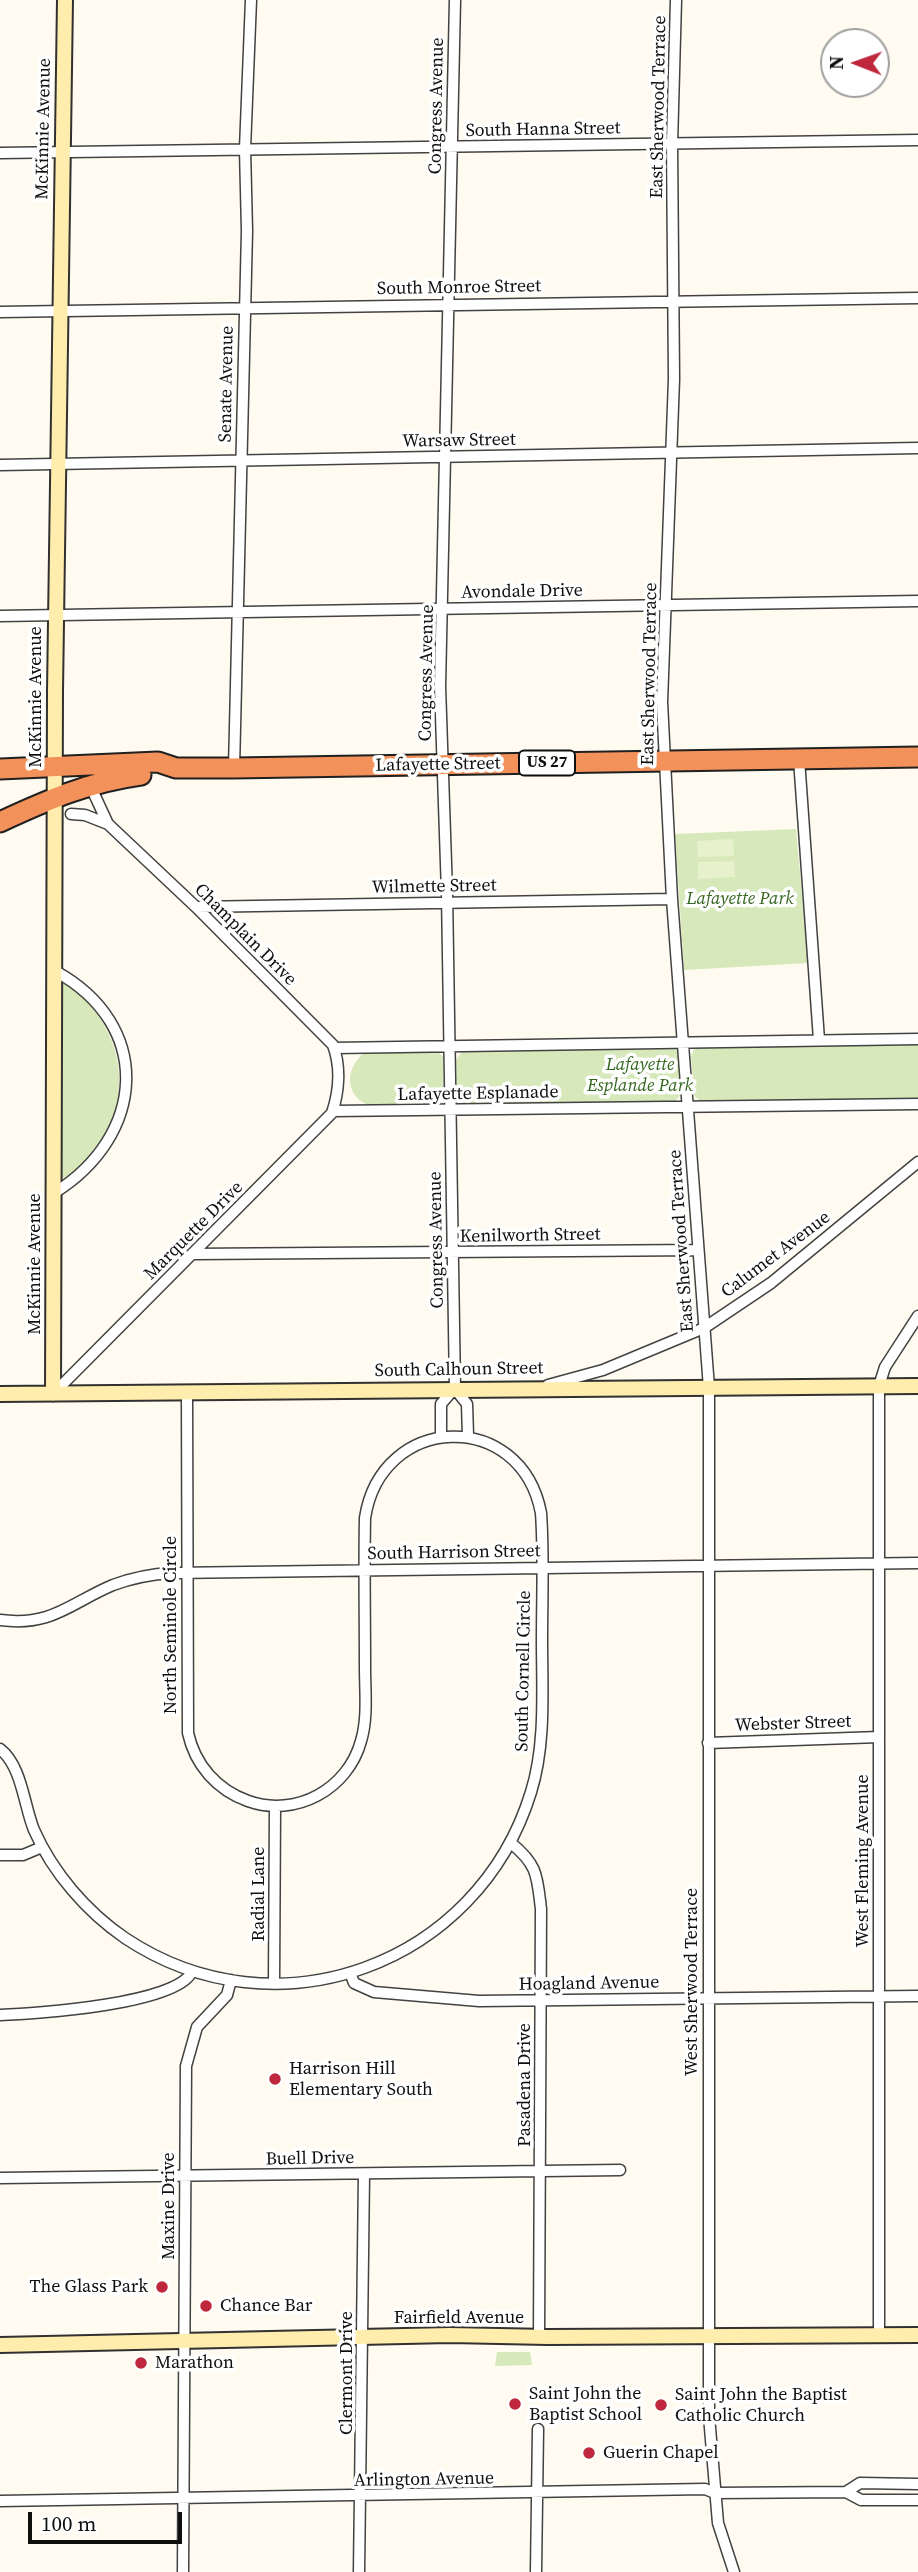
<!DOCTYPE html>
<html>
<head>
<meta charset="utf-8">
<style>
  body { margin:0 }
  #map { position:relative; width:918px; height:2572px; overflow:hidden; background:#fffbf0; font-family:"Source Serif 4",serif }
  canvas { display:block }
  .north { position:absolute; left:820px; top:28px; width:70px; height:70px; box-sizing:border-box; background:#fff; border:2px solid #9f9f9f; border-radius:50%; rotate:271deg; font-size:19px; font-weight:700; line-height:28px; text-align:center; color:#0f0f0f }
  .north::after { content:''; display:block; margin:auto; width:24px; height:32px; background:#bf273d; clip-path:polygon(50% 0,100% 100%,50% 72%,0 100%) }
  .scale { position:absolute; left:28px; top:2512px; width:154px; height:32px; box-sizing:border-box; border:4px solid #0f0f0f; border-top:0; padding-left:9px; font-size:21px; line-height:24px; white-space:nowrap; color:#0f0f0f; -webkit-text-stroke:5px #fff; paint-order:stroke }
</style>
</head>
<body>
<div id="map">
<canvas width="918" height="2572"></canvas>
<div class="north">N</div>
<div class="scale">100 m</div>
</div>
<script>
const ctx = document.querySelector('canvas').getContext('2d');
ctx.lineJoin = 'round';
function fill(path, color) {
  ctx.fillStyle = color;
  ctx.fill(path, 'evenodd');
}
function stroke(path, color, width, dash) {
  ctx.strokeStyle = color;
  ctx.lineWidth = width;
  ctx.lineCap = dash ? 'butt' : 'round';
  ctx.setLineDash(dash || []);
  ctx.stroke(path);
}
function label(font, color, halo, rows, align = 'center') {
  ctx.font = font + ' "Source Serif 4",serif';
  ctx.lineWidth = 7;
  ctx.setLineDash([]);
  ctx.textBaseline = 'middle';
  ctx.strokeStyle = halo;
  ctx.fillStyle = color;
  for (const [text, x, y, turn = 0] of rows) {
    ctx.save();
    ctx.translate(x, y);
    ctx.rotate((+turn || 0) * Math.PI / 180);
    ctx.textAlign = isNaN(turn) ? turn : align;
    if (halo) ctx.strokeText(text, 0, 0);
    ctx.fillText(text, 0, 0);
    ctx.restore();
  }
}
const green = new Path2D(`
  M796 829 808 963 684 970 675 834Z
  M65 983C80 991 93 1007 102 1022 136 1076 118 1145 64 1178L59 1176 60 986Z
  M918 1042V1099L701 1102 694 1095 691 1056 695 1047Z
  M667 1046 676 1048 679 1053 682 1093 674 1103 465 1105 457 1096 456 1060 463 1050Z
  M434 1050 443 1056 444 1097 439 1105 374 1107C345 1100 343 1070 364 1053Z
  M497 2352H530L532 2365 495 2366Z`);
const pitch = new Path2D(`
  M733 839 734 856 698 857 697 841Z
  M734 861 735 877 698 879V862Z`);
const street = new Path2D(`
  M455 0 440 686 447 893 455 1389
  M676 0 672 144 674 379 662 702 672 899 709 1388V2416L718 2523 734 2572
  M0 153 918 140
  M0 312 918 298
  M0 465 918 448
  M0 616 918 601
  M799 759 819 1040
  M234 768 247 231 245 149 251 0
  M71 814 85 815 108 824
  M196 907 672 899
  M334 1048 918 1039
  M333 1111 918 1104
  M54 1193C146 1136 154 1025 55 971
  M194 1254 698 1250
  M548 1385 603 1370 704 1328 771 1283 918 1162
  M455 1389 467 1404 468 1436
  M53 1394 332 1113C339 1092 341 1067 333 1045L196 907 108 824 89 783
  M441 1436V1404L454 1389
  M0 1620C52 1627 70 1603 113 1585 132 1578 152 1574 172 1573L918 1563
  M708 1743 879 1737
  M0 1749C22 1766 24 1806 34 1830 53 1873 87 1912 125 1938 276 2039 478 1965 531 1792 546 1744 542 1690 542 1640 542 1598 544 1555 541 1513 521 1408 381 1413 365 1518 364 1568 365 1617 365 1667 365 1691 368 1718 361 1741 348 1789 296 1818 248 1801 217 1790 195 1765 188 1733L187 1395
  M511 1843C538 1865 537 1876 541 1909L539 2337
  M0 1855H23L42 1847
  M351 1975 354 1983 374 1992 479 2001 918 1996
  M274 1983 275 1806
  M0 2015C34 2014 180 2004 192 1971
  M0 2178 620 2170
  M879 2335V1386L885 1367 918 1316
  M846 2492 860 2483 918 2484
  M0 2501 705 2489 715 2493 846 2492 861 2500H918
  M183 2572 186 2066 197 2027 227 1995 231 1980
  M359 2572 364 2174
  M536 2572 538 2429`);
const secondary = new Path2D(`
  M0 1394 918 1386
  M53 1394 55 691 65 0
  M0 2345 450 2335 548 2337 918 2335`);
const highway = new Path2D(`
  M0 769 158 762 176 768H234L918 757
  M0 822C47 800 89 782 141 775`);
const markers = [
  [275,2079,7,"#bf273d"],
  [162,2287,7,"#bf273d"],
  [206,2306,7,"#bf273d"],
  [141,2363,7,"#bf273d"],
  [515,2404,7,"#bf273d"],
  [661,2405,7,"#bf273d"],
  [589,2453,7,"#bf273d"]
];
const shields = [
  [547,763,56]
];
const shieldNames = [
  ["US 27",547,763]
];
const streetNames = [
  ["Congress Avenue",437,106,-89],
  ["East Sherwood Terrace",659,107,-89],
  ["McKinnie Avenue",44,129,-89],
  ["South Hanna Street",543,130,-1],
  ["South Monroe Street",459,288,-1],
  ["Senate Avenue",227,384,-89],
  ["Warsaw Street",459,441,-1],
  ["Avondale Drive",522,592,-1],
  ["Congress Avenue",427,673,-89],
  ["East Sherwood Terrace",650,674,-89],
  ["McKinnie Avenue",36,697,-90],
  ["Lafayette Street",438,765,-1],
  ["Wilmette Street",434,887,-1],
  ["Champlain Drive",245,935,45],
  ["Lafayette Esplanade",478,1094,-1],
  ["Marquette Drive",194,1231,-45],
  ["Kenilworth Street",530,1236,-1],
  ["Congress Avenue",437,1240,-91],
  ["East Sherwood Terrace",682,1241,-94],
  ["Calumet Avenue",776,1255,-37],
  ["McKinnie Avenue",35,1264,-90],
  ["South Calhoun Street",459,1370,-1],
  ["South Harrison Street",454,1553,-1],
  ["North Seminole Circle",171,1625,-90],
  ["South Cornell Circle",524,1671,-89],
  ["Webster Street",793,1724,-2],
  ["West Fleming Avenue",863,1861,-90],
  ["Radial Lane",259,1894,-90],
  ["West Sherwood Terrace",692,1982,-90],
  ["Hoagland Avenue",589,1984,-1],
  ["Pasadena Drive",525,2085,-90],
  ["Buell Drive",310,2159,-1],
  ["Maxine Drive",169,2206,-90],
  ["Fairfield Avenue",459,2318],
  ["Clermont Drive",347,2373,-90],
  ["Arlington Avenue",424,2480,-1]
];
const parkNames = [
  ["Lafayette Park",740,899],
  ["Lafayette",640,1065],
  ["Esplande Park",640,1086]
];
const poiNames = [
  ["Harrison Hill",289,2069],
  ["Elementary South",289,2090],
  ["The Glass Park",148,2287,"right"],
  ["Chance Bar",220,2306],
  ["Marathon",155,2363],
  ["Saint John the",529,2394],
  ["Baptist School",529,2415],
  ["Saint John the Baptist",675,2395],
  ["Catholic Church",675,2416],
  ["Guerin Chapel",603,2453]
];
fill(green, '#d7e9ba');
fill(pitch, '#e7f1cc');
stroke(street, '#424242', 13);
stroke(secondary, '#313131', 18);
stroke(highway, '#202020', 23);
stroke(street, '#fff', 10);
stroke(secondary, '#feedac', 14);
stroke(highway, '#f3915a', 19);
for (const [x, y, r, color] of markers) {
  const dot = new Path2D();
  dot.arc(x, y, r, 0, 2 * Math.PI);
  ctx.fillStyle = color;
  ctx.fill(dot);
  stroke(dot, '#fff', 2.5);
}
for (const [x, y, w] of shields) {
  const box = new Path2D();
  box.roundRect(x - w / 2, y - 12.5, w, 25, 5);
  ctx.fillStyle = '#fff';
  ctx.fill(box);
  stroke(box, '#0f0f0f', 2);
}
label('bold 16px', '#0f0f0f', null, shieldNames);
label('18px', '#0f0f0f', '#fff', streetNames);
label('italic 18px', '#35671f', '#fff', parkNames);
label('18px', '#0f0f0f', '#fff', poiNames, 'left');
</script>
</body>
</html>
